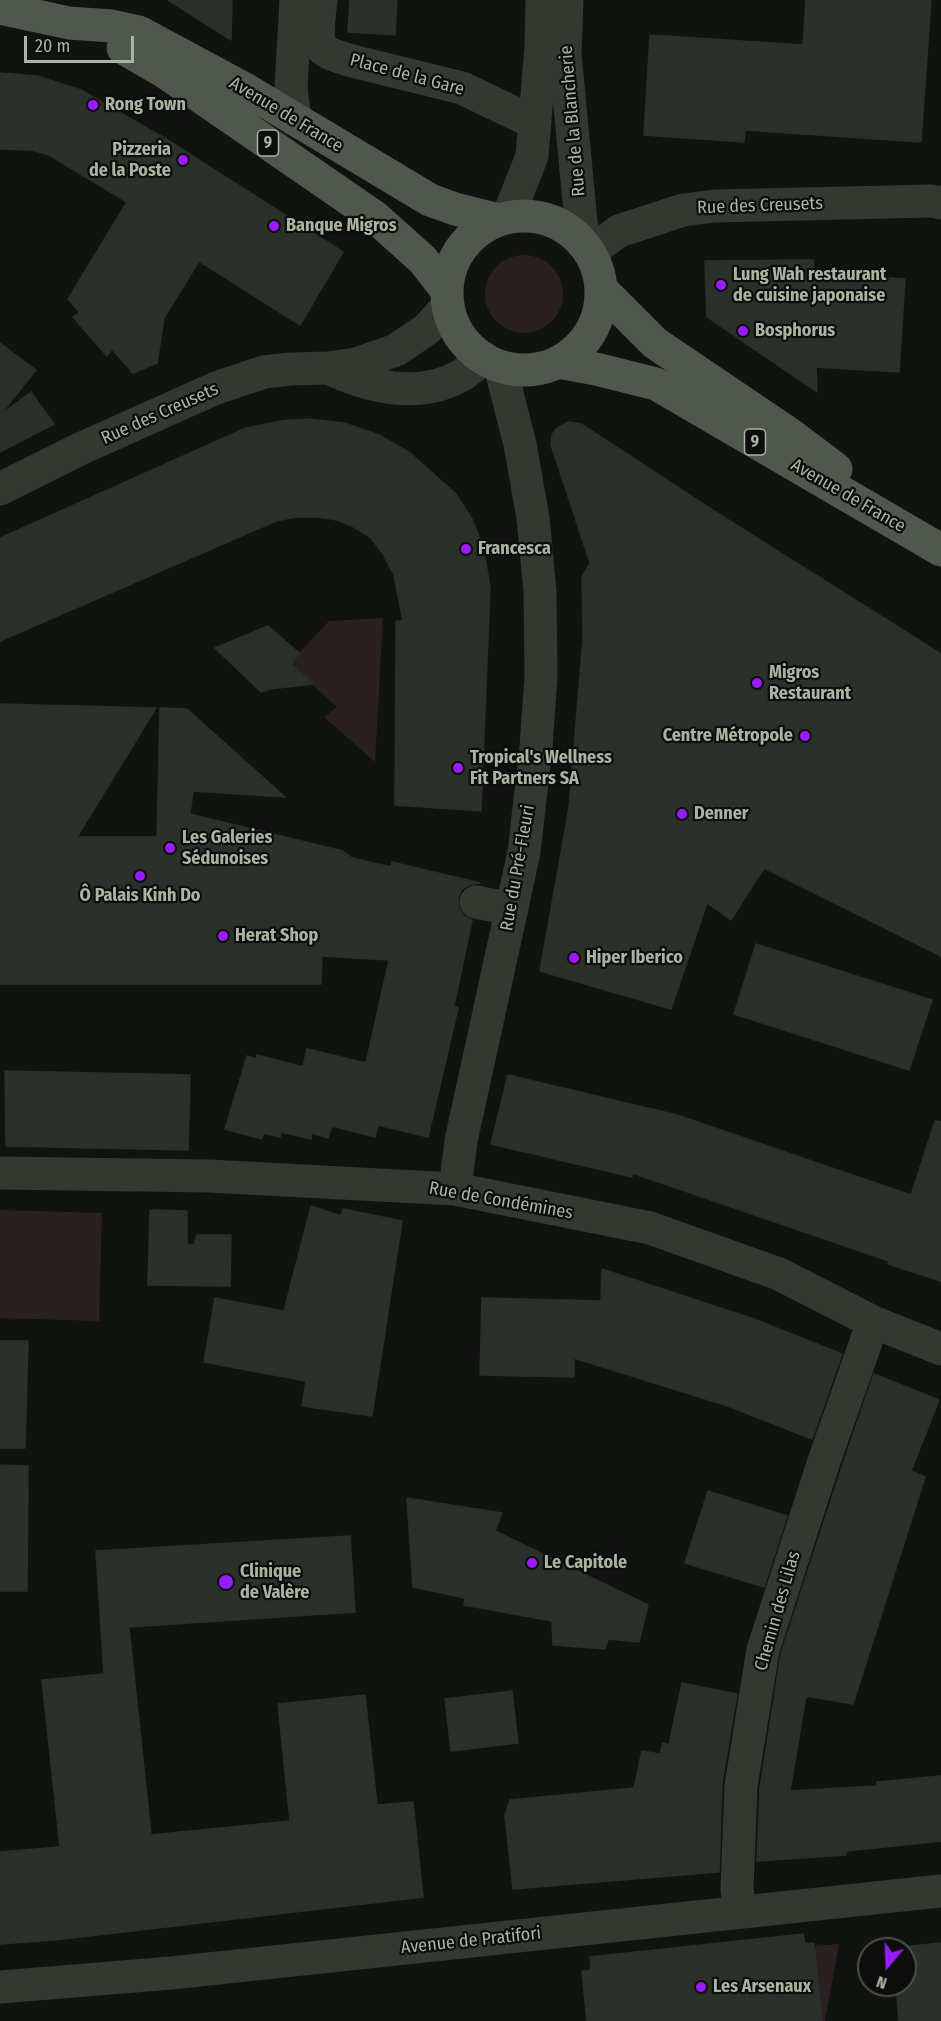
<!DOCTYPE html>
<html>
<head>
<meta charset="utf-8">
<style>
  body { margin:0 }
  #map { position:relative; width:941px; height:2021px; overflow:hidden; background:#111311; font-family:"Fira Sans Condensed",sans-serif }
  canvas { display:block }
  .north { position:absolute; left:857px; top:1937px; width:60px; height:60px; box-sizing:border-box; background:#0c0d0c; border:2px solid #4b5047; border-radius:50%; rotate:199deg; font-size:16px; font-weight:700; line-height:24px; text-align:center; color:#a9b5a0 }
  .north::after { content:''; display:block; margin:auto; width:21px; height:27px; background:#991cff; clip-path:polygon(50% 0,100% 100%,50% 72%,0 100%) }
  .scale { position:absolute; left:24px; top:36px; width:110px; height:27px; box-sizing:border-box; border:3px solid #a9b5a0; border-top:0; padding-left:8px; font-size:18px; line-height:21px; white-space:nowrap; color:#a9b5a0; -webkit-text-stroke:4px #0c0d0c; paint-order:stroke }
</style>
</head>
<body>
<div id="map">
<canvas width="941" height="2021"></canvas>
<div class="north">N</div>
<div class="scale">20 m</div>
</div>
<script>
const ctx = document.querySelector('canvas').getContext('2d');
ctx.lineJoin = 'round';
function fill(path, color) {
  ctx.fillStyle = color;
  ctx.fill(path, 'evenodd');
}
function stroke(path, color, width, dash) {
  ctx.strokeStyle = color;
  ctx.lineWidth = width;
  ctx.lineCap = dash ? 'butt' : 'round';
  ctx.setLineDash(dash || []);
  ctx.stroke(path);
}
function label(font, color, halo, rows, align = 'center') {
  ctx.font = font + ' "Fira Sans Condensed",sans-serif';
  ctx.lineWidth = 4.5;
  ctx.setLineDash([]);
  ctx.textBaseline = 'middle';
  ctx.strokeStyle = halo;
  ctx.fillStyle = color;
  for (const [text, x, y, turn = 0] of rows) {
    ctx.save();
    ctx.translate(x, y);
    ctx.rotate((+turn || 0) * Math.PI / 180);
    ctx.textAlign = isNaN(turn) ? turn : align;
    if (halo) ctx.strokeText(text, 0, 0);
    ctx.fillText(text, 0, 0);
    ctx.restore();
  }
}
const green = new Path2D(`
  M485 294a39 39 0 1 1 78 0a39 39 0 1 1-78 0Z
  M383 618 375 762 324 717 337 707 293 667 299 653 329 621Z
  M0 1210 102 1213 99 1321 0 1318Z
  M839 1944 825 2021H822L814 1946Z`);
const building = new Path2D(`
  M168 0H232L231 40Z
  M350 0H397L395 35 348 32Z
  M806 0H931L921 142 745 130 744 142 644 135 650 35 803 45Z
  M0 73 37 76 81 90 166 139 343 252 300 325 199 261 164 318 157 363 133 373 112 349 107 356 73 317 80 313 68 299 127 202 49 155 32 150 0 149Z
  M813 260 814 274 905 279 899 372 816 367 817 392 707 317 705 261Z
  M0 343 36 370 0 415Z
  M31 392 54 424 0 452V415Z
  M308 419 344 423 379 435 410 453 455 493 472 519 483 547 490 587 481 811 395 805 396 621H403L394 575 383 554 370 537 352 526 337 520 318 517H295L276 521 0 641V538L246 428 281 421Z
  M568 422 581 424 722 516 941 654V956L764 868 731 920 707 903 671 1009 540 971 569 808 583 638 582 577 590 563 551 445 552 435 556 429Z
  M268 626 299 653 292 665 313 684 270 689 261 692 215 648Z
  M0 704 156 708 77 837H157L160 708 187 709 285 797 193 791 190 814 343 851 352 858 391 867 392 862 480 883 469 885 462 889 458 898 459 909 464 916 472 920 454 1006 458 1008 428 1137 378 1125 375 1137 332 1126 328 1138 312 1133 311 1139 281 1132 280 1137 264 1133 262 1139 225 1129 247 1056 256 1059 257 1055 303 1067 307 1049 366 1063 389 960 322 956 321 984H0Z
  M756 944 932 1000 909 1070 734 1014Z
  M5 1071 190 1075 188 1150 6 1146Z
  M508 1075 677 1115 911 1195 935 1121 941 1122V1281L888 1264 889 1261 632 1173V1177L491 1144Z
  M311 1206 341 1216 343 1209 402 1221 372 1416 302 1406 306 1381 204 1362 215 1298 284 1311Z
  M150 1210 187 1211V1244L194 1245 197 1235H231L230 1286 148 1285Z
  M602 1269 754 1319 842 1354 812 1439 728 1406 574 1358V1377L480 1375 482 1298 601 1301Z
  M0 1341H28L25 1448H0Z
  M874 1374 939 1400 911 1471 925 1477 853 1704 806 1696 790 1791 877 1786V1782L941 1776V1841L846 1851V1855L757 1861 760 1788 781 1654 842 1467Z
  M0 1465 28 1466 27 1591H0Z
  M708 1491 787 1516 764 1587 685 1563Z
  M407 1498 502 1513 495 1531 648 1605 639 1642 608 1639 605 1649 553 1645 552 1621 464 1605 465 1598 413 1587Z
  M350 1536 355 1612 129 1627 151 1835 290 1821 278 1704 365 1695 377 1805 413 1802 423 1897 55 1940 0 1944V1852L60 1847 42 1680 104 1674 96 1551Z
  M682 1683 737 1694 722 1783 719 1872 513 1889 505 1816 510 1800 634 1788 642 1751 660 1754 663 1743 669 1745Z
  M512 1691 518 1743 451 1751 445 1699Z
  M803 1934 805 1944 814 1943 822 2021H587L582 1971 591 1970 590 1957Z
  M941 1943V2021H899L896 1985H905V1949H892V1948Z`);
const minor = new Path2D(`
  M321 0C320 11 315 40 322 48 327 54 340 57 348 60L462 88 535 123
  M567 0 565 54 583 243
  M295 120 291 88 296 0
  M508 217 532 156 541 47 542 0
  M590 252 619 231 683 210 715 206 932 201 941 203
  M328 368C369 387 419 400 462 375 469 370 477 364 484 358
  M0 489 80 449 216 388 264 372 291 369 328 368 356 364 396 350 427 329 448 306
  M476 902 512 909
  M0 1173 209 1176 455 1189 650 1228 779 1274 873 1322 941 1349
  M455 1189 461 1141 524 852 536 747 541 677 540 591 533 518 520 444 500 366
  M740 1912 737 1889 741 1786 763 1650 824 1461 873 1322
  M0 1987 171 1973 941 1891`);
const major = new Path2D(`
  M0 8 69 23 112 26 139 32 243 88 430 200 455 209 499 220
  M123 48 163 71 375 217 423 260 447 291
  M447 293a77 77 0 1 1 154 0a77 77 0 1 1-154 0Z
  M601 289 655 343 791 435 836 469
  M558 362 596 369 656 384 941 550`);
const markers = [
  [93,105,6,"#991cff"],
  [183,160,6,"#991cff"],
  [274,226,6,"#991cff"],
  [721,285,6,"#991cff"],
  [743,331,6,"#991cff"],
  [466,549,6,"#991cff"],
  [757,683,6,"#991cff"],
  [805,736,6,"#991cff"],
  [458,768,6,"#991cff"],
  [682,814,6,"#991cff"],
  [170,848,6,"#991cff"],
  [140,876,6,"#991cff"],
  [223,936,6,"#991cff"],
  [574,958,6,"#991cff"],
  [532,1563,6,"#991cff"],
  [226,1582,8,"#991cff"],
  [701,1987,6,"#991cff"]
];
const shields = [
  [268,143,21],
  [755,442,21]
];
const shieldNames = [
  ["9",268,143],
  ["9",755,442]
];
const streetNames = [
  ["Place de la Gare",407,75,15],
  ["Avenue de France",286,115,31],
  ["Rue de la Blancherie",573,121,-95],
  ["Rue des Creusets",760,206,-2],
  ["Rue des Creusets",160,414,-24],
  ["Avenue de France",848,496,30],
  ["Rue du Pré-Fleuri",518,868,-80],
  ["Rue de Condémines",501,1201,10],
  ["Chemin des Lilas",778,1611,-74],
  ["Avenue de Pratifori",471,1941,-6]
];
const poiNames = [
  ["Rong Town",105,105],
  ["Pizzeria",171,150,"right"],
  ["de la Poste",171,171,"right"],
  ["Banque Migros",286,226],
  ["Lung Wah restaurant",733,275],
  ["de cuisine japonaise",733,296],
  ["Bosphorus",755,331],
  ["Francesca",478,549],
  ["Migros",769,673],
  ["Restaurant",769,694],
  ["Centre Métropole",793,736,"right"],
  ["Tropical's Wellness",470,758],
  ["Fit Partners SA",470,779],
  ["Denner",694,814],
  ["Les Galeries",182,838],
  ["Sédunoises",182,859],
  ["Ô Palais Kinh Do",140,896,"center"],
  ["Herat Shop",235,936],
  ["Hiper Iberico",586,958],
  ["Le Capitole",544,1563],
  ["Clinique",240,1572],
  ["de Valère",240,1593],
  ["Les Arsenaux",713,1987]
];
fill(green, '#2b2021');
fill(building, '#2c302b');
stroke(building, '#2b2f2a', 1.5);
stroke(minor, '#333831', 33);
stroke(major, '#50574d', 33);
for (const [x, y, r, color] of markers) {
  const dot = new Path2D();
  dot.arc(x, y, r, 0, 2 * Math.PI);
  ctx.fillStyle = color;
  ctx.fill(dot);
  stroke(dot, '#0c0d0c', 2);
}
for (const [x, y, w] of shields) {
  const box = new Path2D();
  box.roundRect(x - w / 2, y - 13, w, 26, 4.5);
  ctx.fillStyle = '#0c0d0c';
  ctx.fill(box);
  stroke(box, '#a9b5a0', 1.5);
}
label('bold 16px', '#a9b5a0', null, shieldNames);
label('18px', '#a9b5a0', '#0c0d0c', streetNames);
label('bold 18px', '#a9b5a0', '#0c0d0c', poiNames, 'left');
</script>
</body>
</html>
